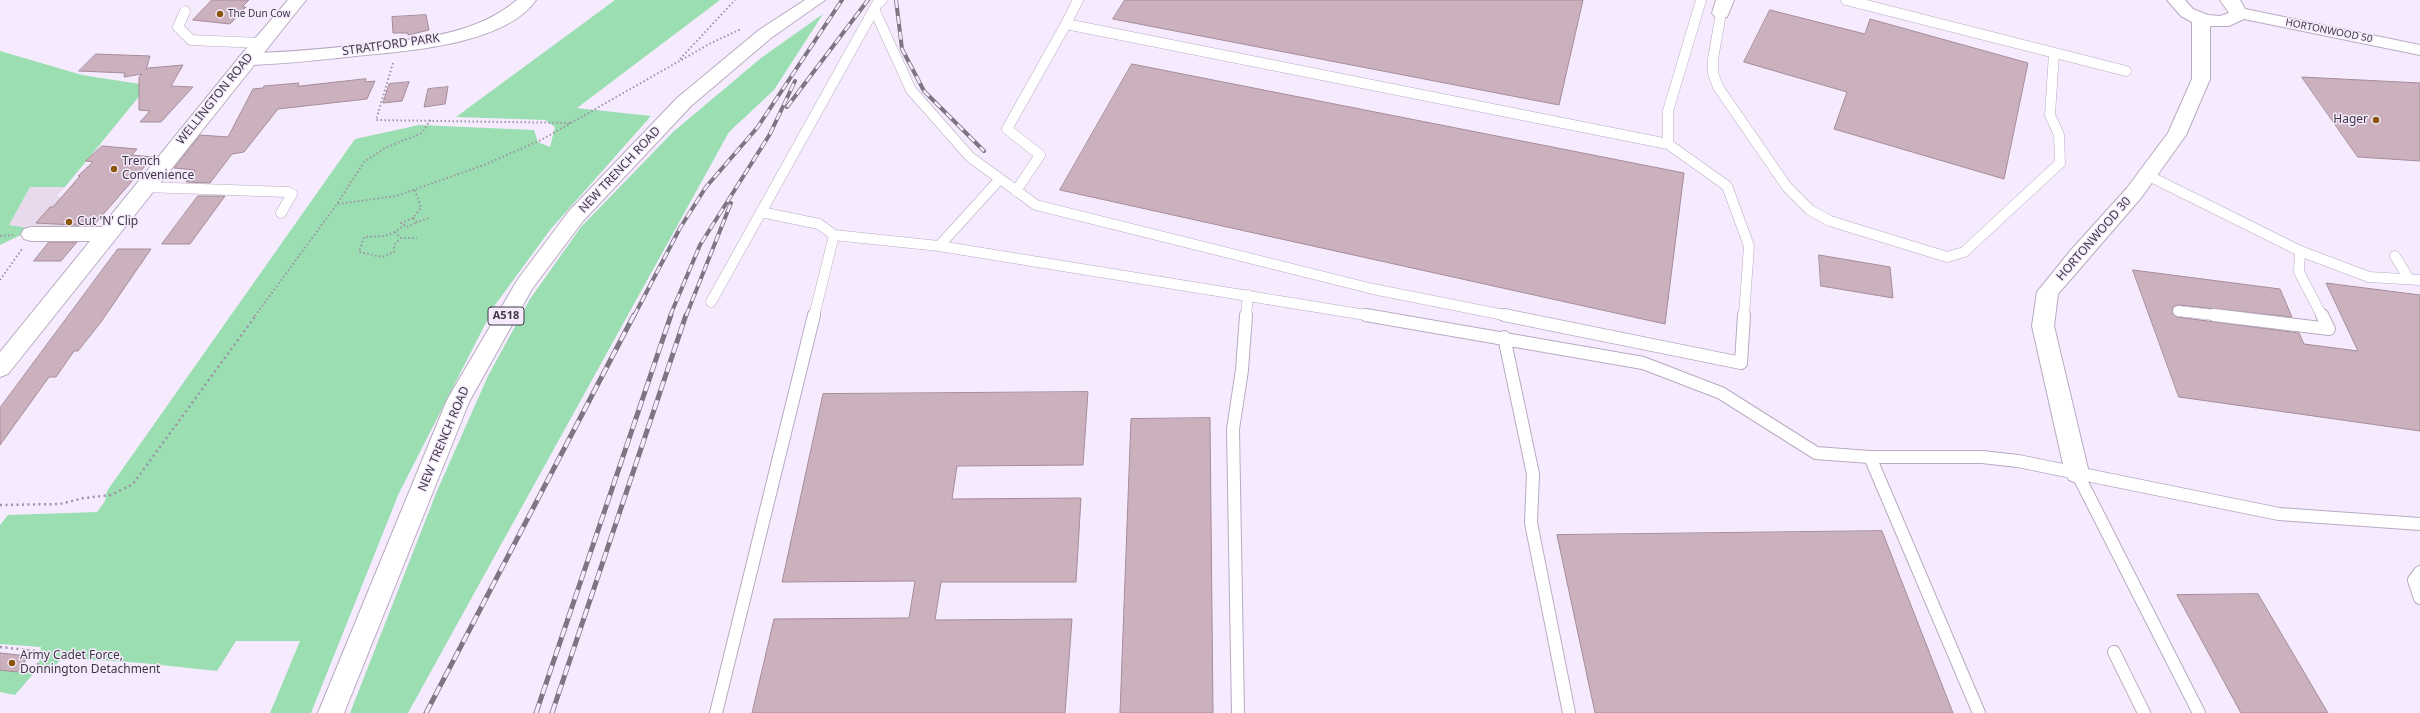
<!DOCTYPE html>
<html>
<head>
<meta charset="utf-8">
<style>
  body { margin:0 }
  canvas { display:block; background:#f6ebfe }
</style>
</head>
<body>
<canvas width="2420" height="713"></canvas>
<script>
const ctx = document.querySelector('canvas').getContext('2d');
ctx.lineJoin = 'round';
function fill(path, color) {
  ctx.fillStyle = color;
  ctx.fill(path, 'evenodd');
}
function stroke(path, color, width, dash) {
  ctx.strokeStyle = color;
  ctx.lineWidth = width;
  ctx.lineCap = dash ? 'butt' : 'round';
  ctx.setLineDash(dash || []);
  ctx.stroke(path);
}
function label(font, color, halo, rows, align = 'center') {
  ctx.font = font + ' "Noto Sans",sans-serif';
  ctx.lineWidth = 3;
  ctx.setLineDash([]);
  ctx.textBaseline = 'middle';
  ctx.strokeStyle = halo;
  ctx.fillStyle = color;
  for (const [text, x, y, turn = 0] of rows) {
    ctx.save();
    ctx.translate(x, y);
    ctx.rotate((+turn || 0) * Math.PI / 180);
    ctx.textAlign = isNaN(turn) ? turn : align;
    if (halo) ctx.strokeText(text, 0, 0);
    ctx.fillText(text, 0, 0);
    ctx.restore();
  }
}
const commercial = new Path2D(`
  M30 187H65L57 196 109 206 91 227 28 228 9 225Z`);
const green = new Path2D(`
  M615 0H720L577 108 651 116 550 230 495 305 399 493 311 713H270L300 641H236L217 671 142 663 62 658 54 667 38 668 41 647 0 644V525L8 515 97 512 105 501 107 491 355 139 419 125 534 130 538 142 550 147 555 127 545 120 456 117Z
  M823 14 774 90 729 132 408 713H350L437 491 488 376 530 299 581 227 673 132 761 58Z
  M0 51 82 75 140 84 146 88 65 187H30L9 225 28 228 23 234 0 245Z
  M0 670 34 673 15 695 0 692Z`);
const building = new Path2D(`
  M212 0H249L242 7H246L230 24 193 20Z
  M1125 0H1583L1559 105 1113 19Z
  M1770 10 1865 34 1870 19 2028 63 2004 179 1834 129 1847 92 1744 62Z
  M426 15 429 30 408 35V33H393L392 17Z
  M96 54 150 56 146 70 148 68 183 65 171 86 193 87 161 122H140L150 111 139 110V77L142 74 124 77 125 73 79 71Z
  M1132 64 1684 173 1665 324 1060 190Z
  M2302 77 2420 83V161L2358 157Z
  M366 79 365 82 375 81 367 99 278 109 244 152 232 154 210 183 186 182 195 170 174 168 200 135 228 137 253 89 263 88 264 86 299 83 298 86Z
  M409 82 402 101 383 103 389 84Z
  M448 87 445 104 424 107 428 89Z
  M102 146 137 149 132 155 153 157 93 226 36 223 50 207H53L80 176H78L93 162 86 161Z
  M198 196H225L190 244H162Z
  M49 242H77L61 261H34Z
  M118 249H151L101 322 78 351H74L56 377H49L0 445V408Z
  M1819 255 1890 267 1893 298 1821 286Z
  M2133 270 2280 289 2292 317 2179 305 2173 307 2172 313 2177 317 2299 333 2304 344 2358 351 2326 283 2420 295V431L2179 397Z
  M1088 392 1083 465 957 466 952 499 1081 498 1076 582H941L935 620 1072 619 1065 713H752L774 619 909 618 915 581 782 582 823 394Z
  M1210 418 1213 713H1120L1131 419Z
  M1882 531 1953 713H1595L1557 535Z
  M2258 594 2328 713H2241L2177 595Z
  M0 653 29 656 17 672 0 670Z`);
const pathFar1 = new Path2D(`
  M680 59 735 0
  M393 63 376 120 571 123
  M415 190 421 208 413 218 417 222 429 218
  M338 204 396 196 484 165 541 140 711 43 741 29
  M413 218 401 223 408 227 417 222
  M405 225 395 232 401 238H417
  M395 232 385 236 364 237 359 252 382 257 394 252V245L401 238
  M0 236 13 235
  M0 280 22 249
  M255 316 337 204 364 162 385 148 422 133 431 119`);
const path = new Path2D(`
  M0 505 60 504 84 498 111 495 133 484 256 315
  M0 647 37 651 38 668`);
const laneFar1 = new Path2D(`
  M1078 0 1066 24 1668 144V111L1701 0
  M1846 0 2126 71
  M874 9 911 90 970 157 1036 205 1373 289 1509 316
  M185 11 178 27 191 40 260 43
  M1721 13 1713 59V73L1718 87 1787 187 1810 210 1830 221 1947 257 1964 252 2060 163 2059 135 2050 115 2054 53
  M1668 144 1727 186 1749 246 1744 316
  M2147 175 2300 251 2369 277 2420 280
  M144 187 287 192 292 194 281 213
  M1016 191 1040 155 1007 129 1066 24
  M761 212 819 224 834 235 939 246 1372 316
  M939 246 1000 179
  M2300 251 2299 272 2322 316
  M2395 256 2409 279
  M711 302 877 4 882 0
  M2178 311 2223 316
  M814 316 834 235
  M1246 316 1248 295`);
const lane = new Path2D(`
  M1366 315 1643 363 1721 393 1816 453 1870 457H1982L2018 461 2077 473
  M1504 315 1741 363 1744 315
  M2214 315 2329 329 2322 315
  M1504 337 1533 474 1531 523 1569 713
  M1870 457 1979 713
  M2420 572 2414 580 2420 598
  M2114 652 2144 713
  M716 713 814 315
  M1238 713 1233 429 1242 370 1246 315
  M2199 713 2077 473 2279 514 2420 524`);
const street = new Path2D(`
  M517 0H536C505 45 406 51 356 56 320 60 284 64 247 65L241 63 238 59 241 55 247 53C285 53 322 49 359 45 414 39 473 37 517 0Z
  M1716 0H1734L1727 17H1715L1712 13Z
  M2167 0H2185L2193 9 2208 15 2220 16 2229 13 2220 0H2240L2245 9 2420 45V55L2244 19 2229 26H2210V79L2186 135 2141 198 2058 294 2054 326 2089 473 2085 480 2077 483 2069 480 2065 473 2032 326 2037 292 2071 250 2127 188 2168 133 2192 79V22L2181 16Z
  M31 227H107L114 229 117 234 114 239 107 241H31L24 239 21 234 24 229Z`);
const secondary = new Path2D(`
  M288 0H306L8 374 0 377V352L241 55Z`);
const highway = new Path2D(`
  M805 0H825L771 38 691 106 583 221 532 289 469 402 344 713H318L447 400 518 279 569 211 677 98 759 30Z`);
const railFar1 = new Path2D(`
  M896 0 902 49 924 91 984 151
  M787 107 868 0
  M634 316 680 228 706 187 757 128 842 0
  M670 316 700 245 770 134 795 81
  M686 316 731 203`);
const rail = new Path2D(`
  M426 713 634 315
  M536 713 671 315
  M552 713 686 315`);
const markers = [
  [220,14,4,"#8c540b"],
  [2376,120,4,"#8c540b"],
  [114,169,4,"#8c540b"],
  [69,222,4,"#8c540b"],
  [12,663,4,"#8c540b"]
];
const farPoinames = [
  ["The Dun Cow",228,14]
];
const farStreetnames = [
  ["HORTONWOOD 50",2329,31,11]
];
const shields = [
  [506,316,36]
];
const shieldNames = [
  ["A518",506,316]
];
const streetNames = [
  ["STRATFORD PARK",391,45,-8],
  ["WELLINGTON ROAD",215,99,-51],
  ["NEW TRENCH ROAD",620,170,-47],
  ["HORTONWOOD 30",2094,239,-49],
  ["NEW TRENCH ROAD",444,439,-67]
];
const poiNames = [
  ["Hager",2368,120,"right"],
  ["Trench",122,162],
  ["Convenience",122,176],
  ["Cut 'N' Clip",77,222],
  ["Army Cadet Force,",20,656],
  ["Donnington Detachment",20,670]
];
fill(commercial, '#e8d9ec');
fill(green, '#9adeb2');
fill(building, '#cbb1bd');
stroke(building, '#a58c98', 1);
stroke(laneFar1, '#b8abc1', 11);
stroke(lane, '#b8abc1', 14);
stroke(street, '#b8abc1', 2);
stroke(secondary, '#b8abc1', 2);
stroke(highway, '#b8abc1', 2);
stroke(pathFar1, '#9d94a3', 2, [1.5, 2.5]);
stroke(path, '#9d94a3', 2.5, [2, 3.5]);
stroke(laneFar1, '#fff', 10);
stroke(lane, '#fff', 12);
fill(street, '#fff');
fill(secondary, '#fff');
fill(highway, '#fff');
stroke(railFar1, '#7d7582', 4);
stroke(rail, '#7d7582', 5);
stroke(railFar1, '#f6ebfe', 2.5, [8]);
stroke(rail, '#f6ebfe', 3.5, [10]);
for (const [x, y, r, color] of markers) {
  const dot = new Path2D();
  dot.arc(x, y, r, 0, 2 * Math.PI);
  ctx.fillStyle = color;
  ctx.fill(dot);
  stroke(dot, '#f6ebfe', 1.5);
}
label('10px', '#3f3943', '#f6ebfe', farPoinames, 'left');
label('10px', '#3f3943', '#f6ebfe', farStreetnames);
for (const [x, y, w] of shields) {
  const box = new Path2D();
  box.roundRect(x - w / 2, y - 9, w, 18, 3);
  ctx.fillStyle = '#f6ebfe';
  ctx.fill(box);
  stroke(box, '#3f3943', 1);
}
label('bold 11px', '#3f3943', null, shieldNames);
label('12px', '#3f3943', '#f6ebfe', streetNames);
label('12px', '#3f3943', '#f6ebfe', poiNames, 'left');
</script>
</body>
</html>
